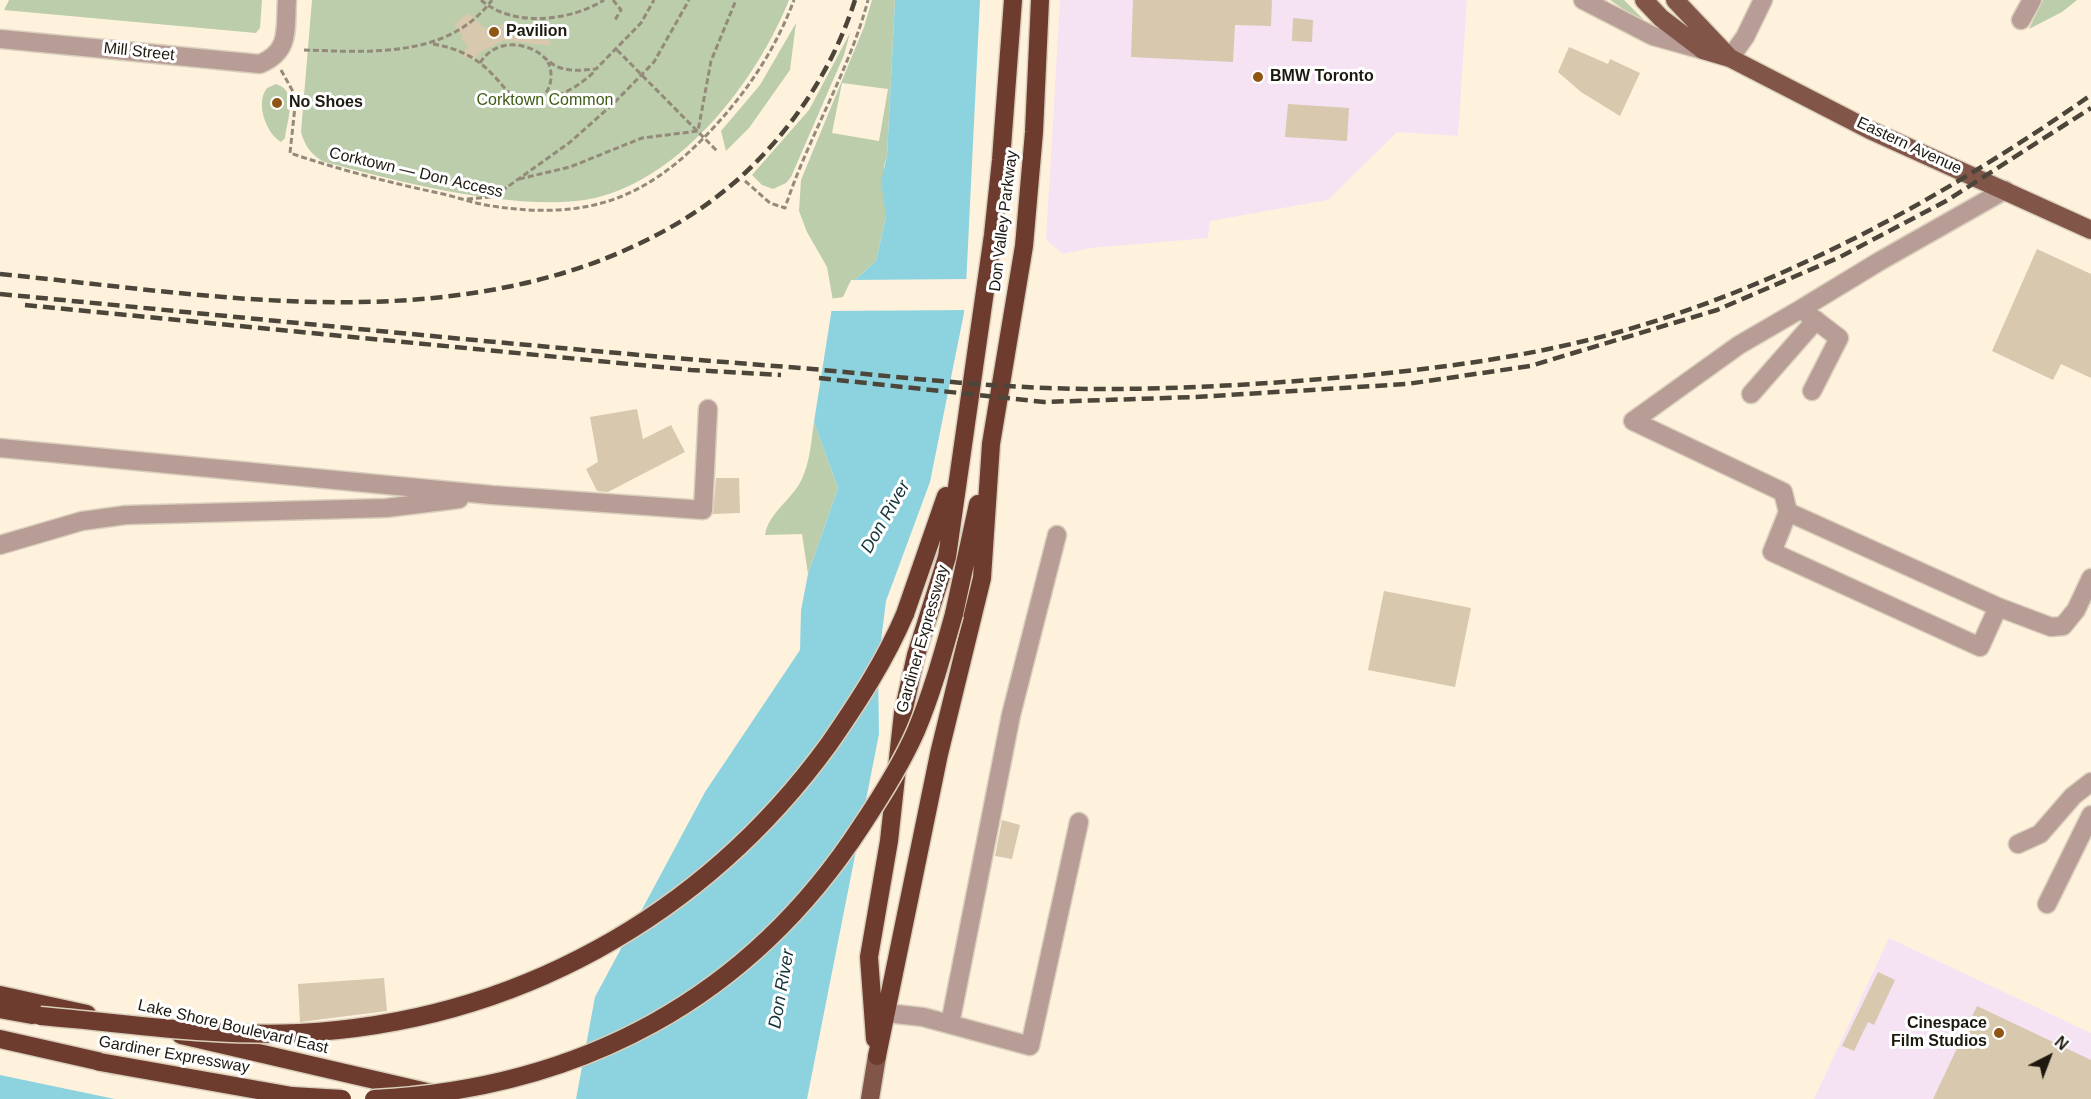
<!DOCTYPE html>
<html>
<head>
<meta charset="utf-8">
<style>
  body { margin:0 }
  #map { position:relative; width:2091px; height:1099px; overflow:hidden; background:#fef2dd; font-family:Arial,sans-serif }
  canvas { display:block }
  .north { position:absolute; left:2019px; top:1027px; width:60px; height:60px; -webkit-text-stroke:4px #fff; paint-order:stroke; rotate:42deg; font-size:16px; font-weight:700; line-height:24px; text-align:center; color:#1e190f }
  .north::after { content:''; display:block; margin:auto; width:21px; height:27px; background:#1e190f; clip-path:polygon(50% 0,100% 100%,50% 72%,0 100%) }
</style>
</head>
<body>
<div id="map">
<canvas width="2091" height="1099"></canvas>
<div class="north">N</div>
</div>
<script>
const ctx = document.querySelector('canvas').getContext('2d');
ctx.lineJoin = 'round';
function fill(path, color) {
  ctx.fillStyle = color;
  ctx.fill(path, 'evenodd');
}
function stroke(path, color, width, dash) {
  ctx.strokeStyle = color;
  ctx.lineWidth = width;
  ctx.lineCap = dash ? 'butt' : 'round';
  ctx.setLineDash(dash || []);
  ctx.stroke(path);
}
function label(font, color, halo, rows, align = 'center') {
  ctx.font = font + ' Arial,sans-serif';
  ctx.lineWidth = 6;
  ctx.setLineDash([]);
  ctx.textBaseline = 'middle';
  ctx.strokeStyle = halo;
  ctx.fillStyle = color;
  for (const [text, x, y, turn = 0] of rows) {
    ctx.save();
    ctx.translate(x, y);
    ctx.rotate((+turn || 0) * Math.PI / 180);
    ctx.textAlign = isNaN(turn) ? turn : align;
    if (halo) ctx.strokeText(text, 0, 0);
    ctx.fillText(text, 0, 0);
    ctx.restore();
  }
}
const commercial = new Path2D(`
  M1060 0H1467L1458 136 1397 132 1328 200 1210 221 1208 238 1090 248 1063 254 1046 240Z
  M1889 938 2091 1033V1099H1814Z`);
const green = new Path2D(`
  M9 0H262L260 28 256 33 4 10Z
  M312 0H789C757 80 683 177 595 198 522 214 394 181 322 161 310 153 305 146 301 132Z
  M872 0H895L887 156 884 166 886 216 876 261 855 280 845 300 833 301 827 267 807 232 799 211 801 180 864 27ZM842 83 888 89 879 141 832 133Z
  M1610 0H1624L1643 19 1642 22Z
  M2043 0H2077L2062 12 2029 29Z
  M796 23 790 70 749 128 726 151 721 131 760 85Z
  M850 33 844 55 791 177 786 183 773 189 762 185 752 175 809 110Z
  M276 84C299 91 287 120 285 138L281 142C266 133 255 103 267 88Z
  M814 422 838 488 808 574 802 534 765 535C768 514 791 500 801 481 810 463 811 442 814 422Z`);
const water = new Path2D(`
  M895 0H980L966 286 964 313 930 482 886 601 878 665 879 734 807 1099H576L595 997 705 792 800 650 801 610 808 574 838 488 814 422 833 301 845 299 855 280 876 261 886 216 881 182 887 156Z
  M0 1075 115 1099H0Z`);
const pier = new Path2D(`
  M970 279 967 310 828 311 830 299 843 297 851 280Z`);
const building = new Path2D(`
  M1133 0H1272L1271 26 1235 25 1233 62 1131 57Z
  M468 13 485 28 505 24 551 41 549 46 505 40 482 51 474 60 462 56 468 46 461 39 463 37 454 24Z
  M1293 18 1313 20 1312 42 1292 41Z
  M1569 47 1608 64 1610 59 1640 73 1620 116 1581 92 1558 72Z
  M1288 104 1349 108 1347 141 1285 137Z
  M2037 249 2091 274V378L2061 364 2053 380 1992 351Z
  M637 409 643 439 671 425 685 452 608 492 597 491 586 469 598 462 590 417Z
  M716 478H739L740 513 713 514Z
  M1384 591 1471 608 1455 687 1368 670Z
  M1002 820 1020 825 1012 859 995 856Z
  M1878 972 1895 980 1874 1025 1868 1022 1854 1051 1842 1046Z
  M384 978 387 1011 300 1022 298 984Z
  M1977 1006 2091 1060V1099H1933Z`);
const path = new Path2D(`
  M481 0C513 28 571 21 604 0
  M613 0 621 10 615 20
  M433 44C456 48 475 56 491 73 499 80 505 91 514 96 540 110 577 89 595 71
  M304 50C369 52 448 59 492 0
  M617 50 718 152
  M480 63C493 42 518 40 539 53 545 58 551 64 558 67 571 72 583 70 596 69L641 23 654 0
  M281 70 296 97 290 153C340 170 391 183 443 194 460 198 476 204 492 206 590 221 649 198 715 126 749 89 776 48 794 0
  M541 100C551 88 554 76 548 62
  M519 179 570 167 642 138 698 131 711 61 736 0
  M745 181 770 203 785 208C808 137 849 72 868 0
  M467 199 490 197 503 190 569 143 613 104 654 62 689 0`);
const minor = new Path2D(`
  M1583 0 1653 36 1703 50
  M2021 20 2032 0
  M0 39 260 64C291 51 285 29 287 0
  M1730 58 1745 37 1763 0
  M1801 309 1880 261 2005 190
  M1751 394 1816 320
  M0 448 492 495 703 510 708 409
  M1788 512 1783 492 1633 421 1739 345 1801 309 1839 338 1812 391
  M0 545 82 521 126 515 386 508 459 499
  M1998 607 1980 647 1772 552 1788 512 1998 607 2051 627 2063 626 2076 610 2091 578
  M2018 844 2040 834 2073 796 2091 782
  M2047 904 2091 815
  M886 1013 923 1017 1030 1046 1079 822
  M950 1024 1011 715 1057 535`);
const major = new Path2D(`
  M1644 0 1661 18 1703 50 1730 58 1870 130 2091 230
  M1675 0 1729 57
  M870 1099 877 1056`);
const highway = new Path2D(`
  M905 614 946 496
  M954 614 978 504
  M0 995 87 1014
  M0 1009 32 1015
  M181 1035 457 1099
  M0 1039 115 1065
  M875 1039 869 957 889 841 903 713 916 655 947 557 993 235 1001 160 1013 0
  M877 1056 939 754 982 578 991 444 1024 246 1034 132 1040 0`);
const rail = new Path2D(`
  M0 274C195 293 398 331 588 265 646 244 700 215 745 173 795 126 834 66 855 0
  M0 294C263 319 525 347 788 367 875 374 961 385 1048 388 1131 391 1214 387 1297 381 1402 373 1506 362 1608 335 1781 288 1945 197 2091 95
  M25 305 691 370 781 375
  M819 378 1044 402 1196 397 1407 384 1530 366 1717 310 1840 257 1946 201 2091 108`);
const highwayBridge = new Path2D(`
  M40 1016C126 1023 212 1037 299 1033 514 1022 703 917 829 744 858 702 885 661 905 614
  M100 1062 292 1096 342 1099
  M374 1099C581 1088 749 999 862 825 882 795 902 763 916 731 932 693 943 653 954 614`);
const markers = [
  [494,32,6,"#905413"],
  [1258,77,6,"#905413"],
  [277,103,6,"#905413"],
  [1999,1033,6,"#905413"]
];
const poiNames = [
  ["Pavilion",506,32],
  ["BMW Toronto",1270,77],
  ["No Shoes",289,103],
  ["Cinespace",1987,1024,"right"],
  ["Film Studios",1987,1042,"right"]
];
const streetNames = [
  ["Mill Street",139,52,6],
  ["Eastern Avenue",1909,146,25],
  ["Corktown — Don Access",416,173,13],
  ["Don Valley Parkway",1004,221,-83],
  ["Gardiner Expressway",923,639,-74],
  ["Lake Shore Boulevard East",233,1027,13],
  ["Gardiner Expressway",174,1055,10]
];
const parkNames = [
  ["Corktown Common",545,101]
];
const waterNames = [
  ["Don River",886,517,-60],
  ["Don River",782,989,-80]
];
fill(commercial, '#f5e3f4');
fill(green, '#bccdab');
fill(water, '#8dd3df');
fill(pier, '#fef2dd');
fill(building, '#d7c8ae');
stroke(minor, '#dacfbc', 21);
stroke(major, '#dacfbc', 21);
stroke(highway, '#dacfbc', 21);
stroke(path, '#938a7a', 3, [6, 3]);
stroke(minor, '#b79d96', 18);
stroke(major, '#815649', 18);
stroke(highway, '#6d3c2e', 18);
stroke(rail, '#4c4539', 4.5, [12, 6]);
stroke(highwayBridge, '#dacfbc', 21, []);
stroke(highwayBridge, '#6d3c2e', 18);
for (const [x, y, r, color] of markers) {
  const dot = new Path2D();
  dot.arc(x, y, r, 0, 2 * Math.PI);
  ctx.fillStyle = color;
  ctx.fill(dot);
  stroke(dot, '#fff', 2);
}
label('bold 16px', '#1e190f', '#fff', poiNames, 'left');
label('16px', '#1e190f', '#fff', streetNames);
label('16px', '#405c16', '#fff', parkNames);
label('italic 18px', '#13353b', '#fff', waterNames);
</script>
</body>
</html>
